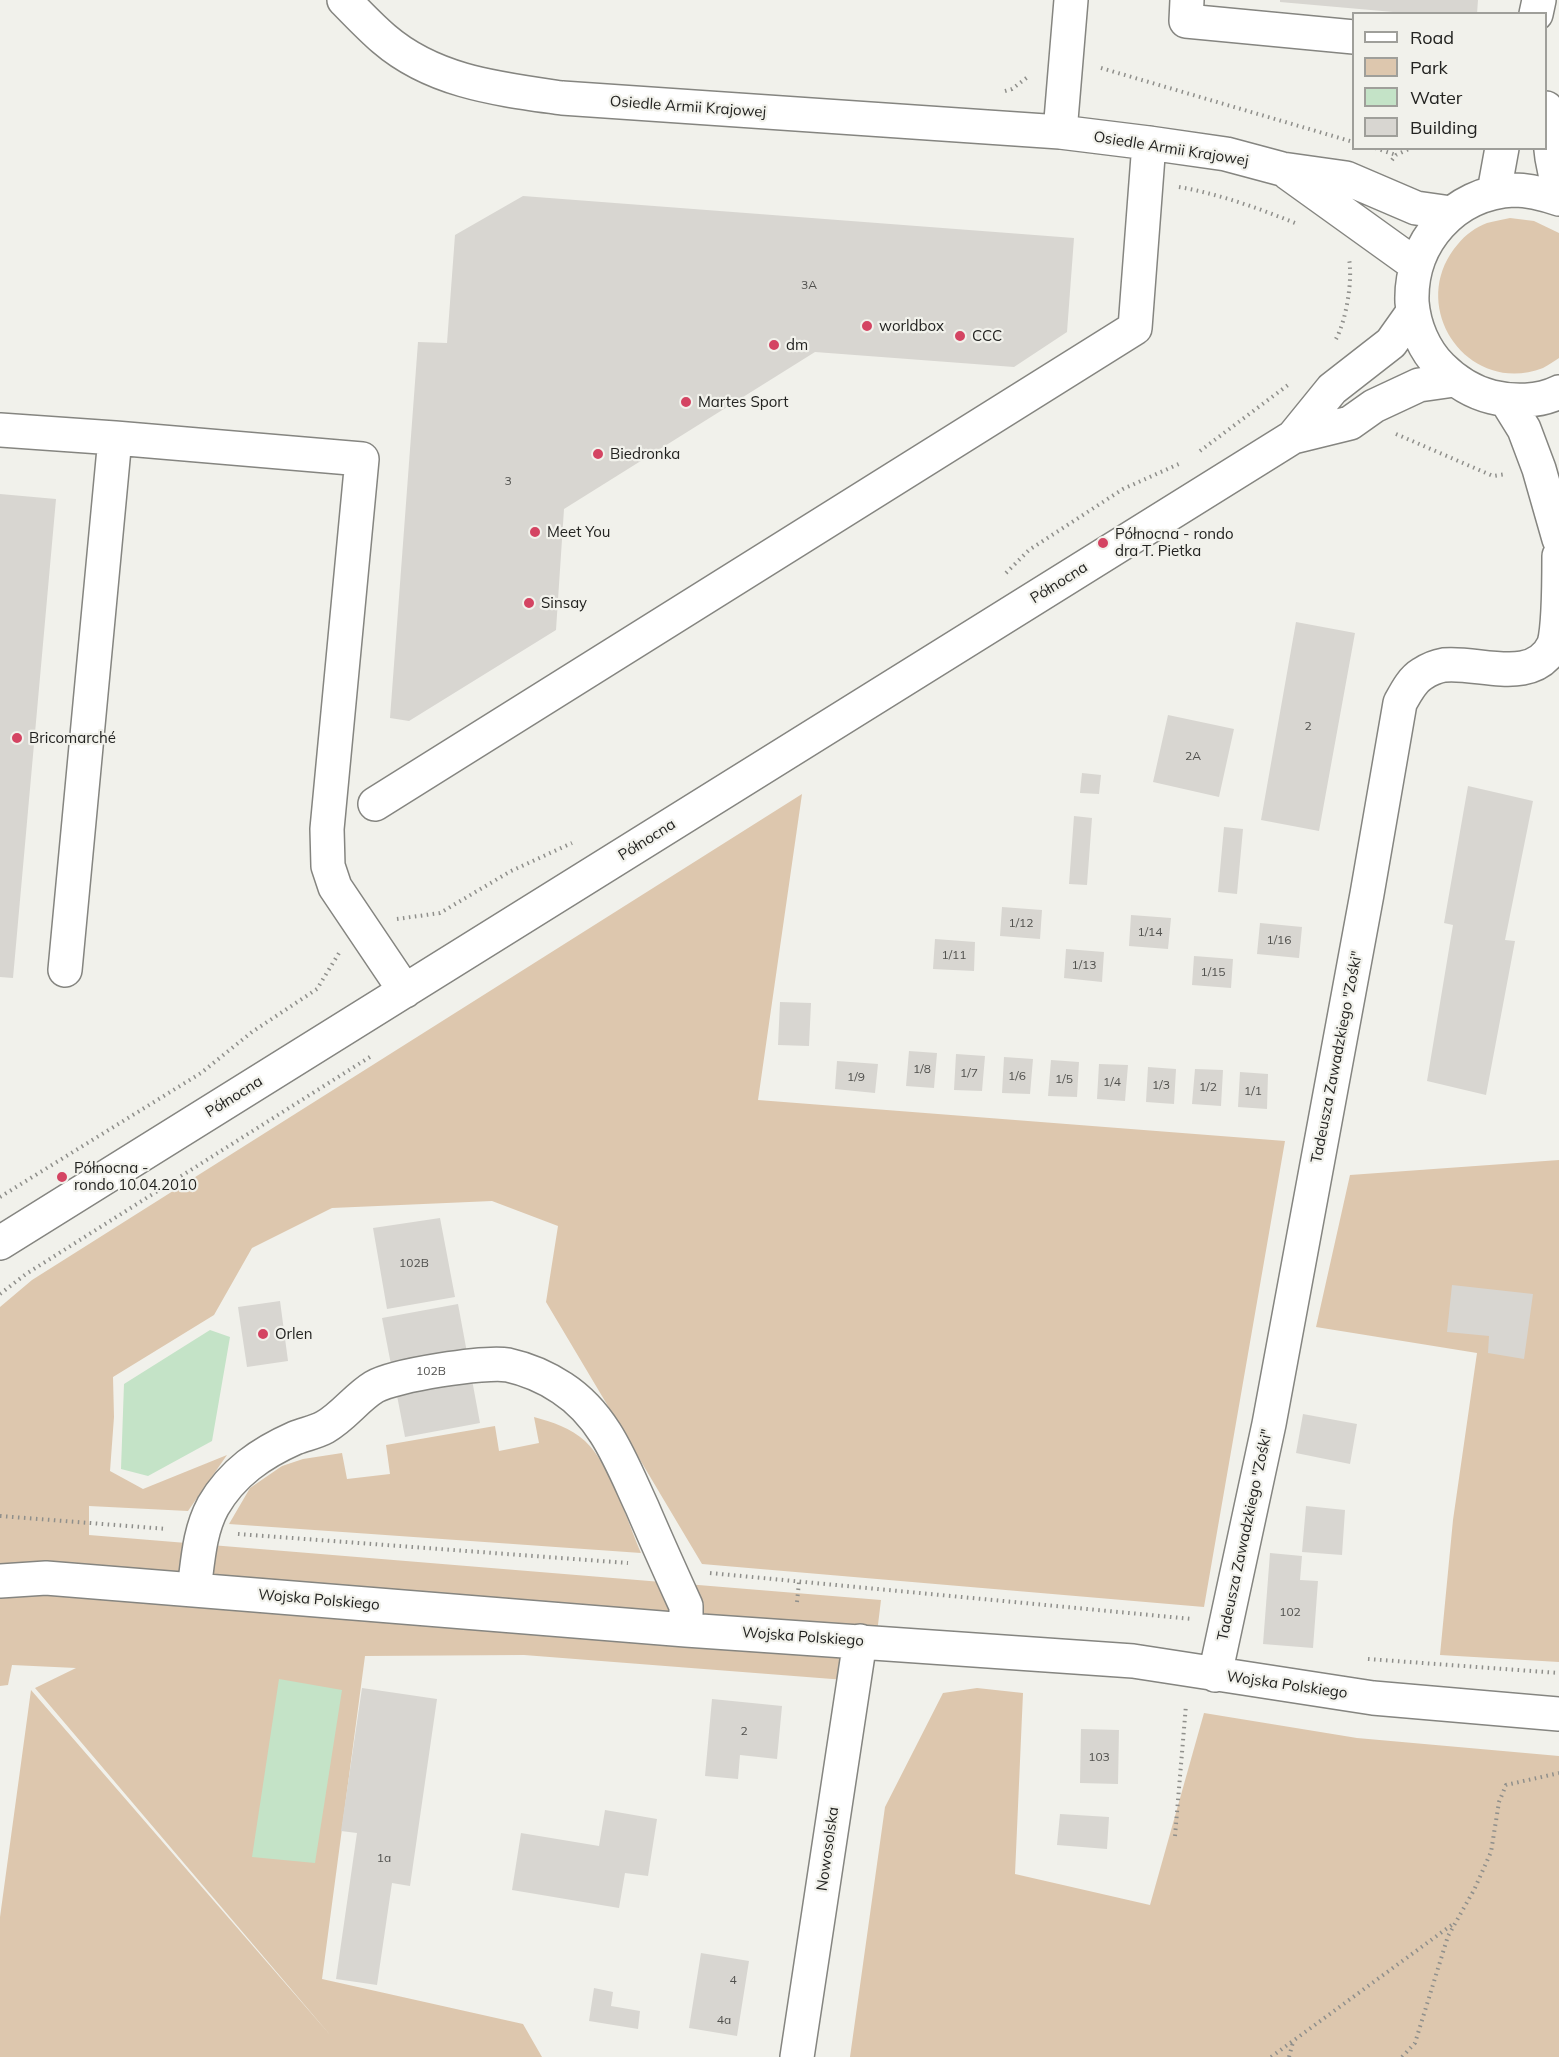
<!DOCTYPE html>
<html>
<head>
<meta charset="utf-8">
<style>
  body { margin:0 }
  #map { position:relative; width:1559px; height:2057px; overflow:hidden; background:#f1f1eb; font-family:Mulish,sans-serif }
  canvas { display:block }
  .legend { position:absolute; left:1352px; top:12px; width:195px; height:138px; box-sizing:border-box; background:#f1f1eb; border:2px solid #9f9f9a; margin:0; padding:8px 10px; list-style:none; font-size:18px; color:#232321 }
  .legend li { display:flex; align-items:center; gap:12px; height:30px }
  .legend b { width:30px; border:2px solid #9f9f9a }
</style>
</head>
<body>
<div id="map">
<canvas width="1559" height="2057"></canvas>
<ul class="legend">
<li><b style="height:8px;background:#fff"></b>Road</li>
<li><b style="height:16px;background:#ddc7ae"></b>Park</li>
<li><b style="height:16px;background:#c4e3c7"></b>Water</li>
<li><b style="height:16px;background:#d8d6d1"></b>Building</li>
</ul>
</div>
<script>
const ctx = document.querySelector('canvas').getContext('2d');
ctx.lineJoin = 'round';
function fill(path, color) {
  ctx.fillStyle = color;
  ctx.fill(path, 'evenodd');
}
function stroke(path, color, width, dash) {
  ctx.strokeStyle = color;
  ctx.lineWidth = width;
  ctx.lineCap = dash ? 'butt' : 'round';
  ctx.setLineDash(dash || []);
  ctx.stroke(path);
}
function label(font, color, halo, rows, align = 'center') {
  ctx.font = font + ' Mulish,sans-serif';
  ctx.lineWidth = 4.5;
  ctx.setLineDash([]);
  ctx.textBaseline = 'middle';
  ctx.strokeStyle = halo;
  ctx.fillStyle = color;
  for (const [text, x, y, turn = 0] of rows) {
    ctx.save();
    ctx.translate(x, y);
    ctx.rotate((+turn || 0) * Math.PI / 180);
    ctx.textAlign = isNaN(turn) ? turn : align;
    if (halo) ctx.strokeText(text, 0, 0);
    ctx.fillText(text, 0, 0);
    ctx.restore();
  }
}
const green = new Path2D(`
  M1510 218 1534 221 1559 233V358C1554 361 1549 365 1543 368 1467 397 1405 305 1458 244 1465 235 1476 227 1487 223 1494 221 1502 220 1510 218Z
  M802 794 758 1100 1285 1141 1204 1607 702 1564 546 1302 558 1226 492 1201 332 1208 252 1248 214 1315 113 1377 114 1417 110 1471 143 1489 227 1455 188 1511 89 1506V1535L881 1600 871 1682 524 1655 365 1656 322 1979 523 2024 542 2057H0V1917L31 1690 331 2036 35 1688 76 1668 12 1665 8 1685 0 1686V1307L32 1280Z
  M1559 1160V1662L1440 1655 1453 1520 1477 1353 1316 1327 1350 1175Z
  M534 1417C552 1422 571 1428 585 1441 610 1464 627 1520 641 1553L229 1524 250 1488 282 1466 303 1459 342 1453 347 1479 390 1474 386 1445 495 1426 499 1451 539 1443Z
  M977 1688 1023 1693 1015 1874 1150 1905 1204 1713 1357 1738 1559 1756V2057H850L885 1807 943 1693Z`);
const water = new Path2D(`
  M210 1330 230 1337 212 1441 148 1476 121 1469 124 1384Z
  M279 1679 342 1690 315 1863 252 1857Z`);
const building = new Path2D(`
  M1280 0H1478L1477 14H1416L1280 2Z
  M523 196 1074 238 1067 332 1014 367 815 352 564 509 556 630 409 721 390 718 418 342 447 343 455 235Z
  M0 494 56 499 13 978 0 977Z
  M1296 622 1355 633 1319 831 1261 820Z
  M1168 715 1234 729 1219 797 1153 782Z
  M1082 773 1101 775 1099 794 1080 793Z
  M1468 786 1533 801 1505 940 1515 941 1486 1095 1427 1081 1453 925 1444 923Z
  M1074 816 1092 818 1087 885 1069 884Z
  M1224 827 1243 829 1237 894 1218 892Z
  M1002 907 1042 910 1040 939 1000 936Z
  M1131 915 1171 918 1168 949 1129 946Z
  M1260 923 1302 927 1299 958 1257 954Z
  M935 939 975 942 974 971 933 969Z
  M1066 949 1104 952 1102 982 1064 978Z
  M1194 956 1233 959 1231 988 1192 985Z
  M780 1002 811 1003 809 1046 778 1045Z
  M909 1051 937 1053 934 1088 906 1086Z
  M956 1054 985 1056 982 1091 954 1090Z
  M1004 1057 1033 1059 1030 1094 1002 1093Z
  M1051 1060 1079 1062 1077 1097 1048 1096Z
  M837 1061 878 1064 875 1093 835 1089Z
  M1099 1064 1128 1065 1125 1101 1097 1099Z
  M1148 1067 1176 1069 1174 1104 1146 1102Z
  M1195 1069 1223 1070 1221 1106 1192 1104Z
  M1240 1072 1268 1074 1267 1109 1238 1107Z
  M440 1218 455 1297 387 1309 373 1228Z
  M1452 1285 1533 1294 1524 1359 1488 1353 1489 1336 1447 1332Z
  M280 1301 288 1361 247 1367 238 1307Z
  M458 1304 480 1423 405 1437 382 1318Z
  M1303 1414 1357 1424 1350 1464 1296 1453Z
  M1306 1506 1345 1510 1342 1555 1302 1552Z
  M1270 1553 1302 1556 1300 1580 1318 1581 1313 1648 1263 1644Z
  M362 1688 437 1699 410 1886 392 1883 377 1985 336 1979 357 1833 341 1831Z
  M712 1699 782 1706 777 1759 740 1755 738 1779 705 1776Z
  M1081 1729 1119 1730 1118 1784 1080 1783Z
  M605 1810 657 1819 648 1876 625 1873 619 1908 512 1890 521 1833 599 1846Z
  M1060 1814 1109 1817 1107 1849 1057 1845Z
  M701 1953 749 1961 737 2036 689 2028Z
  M594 1988 613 1992 611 2006 640 2011 638 2029 589 2021Z`);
const path = new Path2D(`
  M1101 68 1350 141
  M1005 91 1012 89 1029 76
  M1375 148 1396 155
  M1392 160 1396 155 1411 148
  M1179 187C1219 194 1258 208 1295 223
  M1336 339C1346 321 1353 280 1349 259
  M1396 434 1493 476 1506 474
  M1200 451 1288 385
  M1006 573 1029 550 1123 489 1181 463
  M397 919 440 913 511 871 572 843
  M0 1197 201 1073 252 1032 317 989 339 953
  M0 1294 26 1274 373 1055
  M0 1516 167 1529
  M238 1534 628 1563
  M710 1573 1192 1619
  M797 1602 799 1582
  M1368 1659 1559 1673
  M1175 1836 1186 1705
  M1271 2057 1453 1924
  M1289 2057 1293 2042
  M1402 2057 1415 2043 1448 1936 1474 1890 1491 1852 1499 1802 1506 1785 1559 1773`);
const minor = new Path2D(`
  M344 0C357 13 370 27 384 39 434 82 499 89 562 98L1060 132 1149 143 1226 154 1282 169 1346 178 1416 208 1451 213
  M1187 0 1186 21 1354 37
  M1536 14 1539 0
  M1546 108 1552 158 1559 193
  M1060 132 1071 0
  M1288 173 1416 265
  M1494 192 1502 148
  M1559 199C1544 194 1530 190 1514 190 1454 193 1410 242 1412 302 1414 326 1424 350 1441 367 1456 382 1472 392 1492 397 1513 402 1539 402 1559 392
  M1506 400 1524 429 1539 469 1559 539
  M0 430 115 438
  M1293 437 1332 389 1391 343 1413 312
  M375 804 1135 328 1149 143
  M65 970 115 438 362 459 327 829 328 866 335 887 405 991
  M0 1243 1293 437 1350 423 1374 406 1419 385 1454 380
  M0 1581 46 1578 686 1630 1133 1661 1373 1698 1559 1714
  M194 1590C198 1561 199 1532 213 1506 232 1473 261 1453 295 1438 305 1434 316 1432 325 1427 344 1416 356 1398 374 1387 394 1375 486 1361 508 1365 526 1369 547 1378 562 1388 605 1416 621 1462 642 1507 656 1540 671 1573 686 1606V1630
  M1215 1675 1269 1424 1367 894 1400 703C1406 692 1412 680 1422 674 1428 670 1438 666 1444 665 1479 661 1534 687 1554 644 1559 626 1559 577 1559 556
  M797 2057 860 1641`);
const markers = [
  [867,326,6,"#d44462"],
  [960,336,6,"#d44462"],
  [774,345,6,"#d44462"],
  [686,402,6,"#d44462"],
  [598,454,6,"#d44462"],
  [535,532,6,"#d44462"],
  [1103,543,6,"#d44462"],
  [529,603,6,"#d44462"],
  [17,738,6,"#d44462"],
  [62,1177,6,"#d44462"],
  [263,1334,6,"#d44462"]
];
const numberNames = [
  ["3A",809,285],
  ["3",508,481],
  ["2",1308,726],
  ["2A",1193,756],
  ["1/12",1021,923],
  ["1/14",1150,932],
  ["1/16",1279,940],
  ["1/11",954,955],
  ["1/13",1084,965],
  ["1/15",1213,972],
  ["1/8",922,1069],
  ["1/7",969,1073],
  ["1/6",1017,1076],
  ["1/9",856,1077],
  ["1/5",1064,1079],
  ["1/4",1112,1082],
  ["1/3",1161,1085],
  ["1/2",1208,1087],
  ["1/1",1253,1091],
  ["102B",414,1263],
  ["102B",431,1371],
  ["102",1290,1612],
  ["2",744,1731],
  ["103",1099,1757],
  ["1a",384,1858],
  ["4",733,1980],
  ["4a",724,2020]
];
const streetNames = [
  ["Osiedle Armii Krajowej",688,107,4],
  ["Osiedle Armii Krajowej",1171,149,9],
  ["Północna",1059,583,-32],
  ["Północna",647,840,-32],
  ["Tadeusza Zawadzkiego \"Zośki\"",1337,1057,-79],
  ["Północna",234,1097,-32],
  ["Tadeusza Zawadzkiego \"Zośki\"",1245,1535,-78],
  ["Wojska Polskiego",319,1600,5],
  ["Wojska Polskiego",803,1637,4],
  ["Wojska Polskiego",1287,1685,8],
  ["Nowosolska",828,1849,-82]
];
const poiNames = [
  ["worldbox",879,326],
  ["CCC",972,336],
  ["dm",786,345],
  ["Martes Sport",698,402],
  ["Biedronka",610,454],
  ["Meet You",547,532],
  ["Północna - rondo",1115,534],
  ["dra T. Pietka",1115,551],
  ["Sinsay",541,603],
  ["Bricomarché",29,738],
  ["Północna -",74,1168],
  ["rondo 10.04.2010",74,1185],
  ["Orlen",275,1334]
];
fill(green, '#ddc7ae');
fill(water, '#c4e3c7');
fill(building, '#d8d6d1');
stroke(minor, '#858580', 36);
stroke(path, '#8f8f8b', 4, [1.5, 4.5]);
stroke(minor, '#fff', 33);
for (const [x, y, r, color] of markers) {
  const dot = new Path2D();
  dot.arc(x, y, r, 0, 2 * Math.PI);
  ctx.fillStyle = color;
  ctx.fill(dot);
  stroke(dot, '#f1f1eb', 2);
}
label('12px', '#50504d', null, numberNames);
label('15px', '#232321', '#f1f1eb', streetNames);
label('15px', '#232321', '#f1f1eb', poiNames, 'left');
</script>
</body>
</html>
